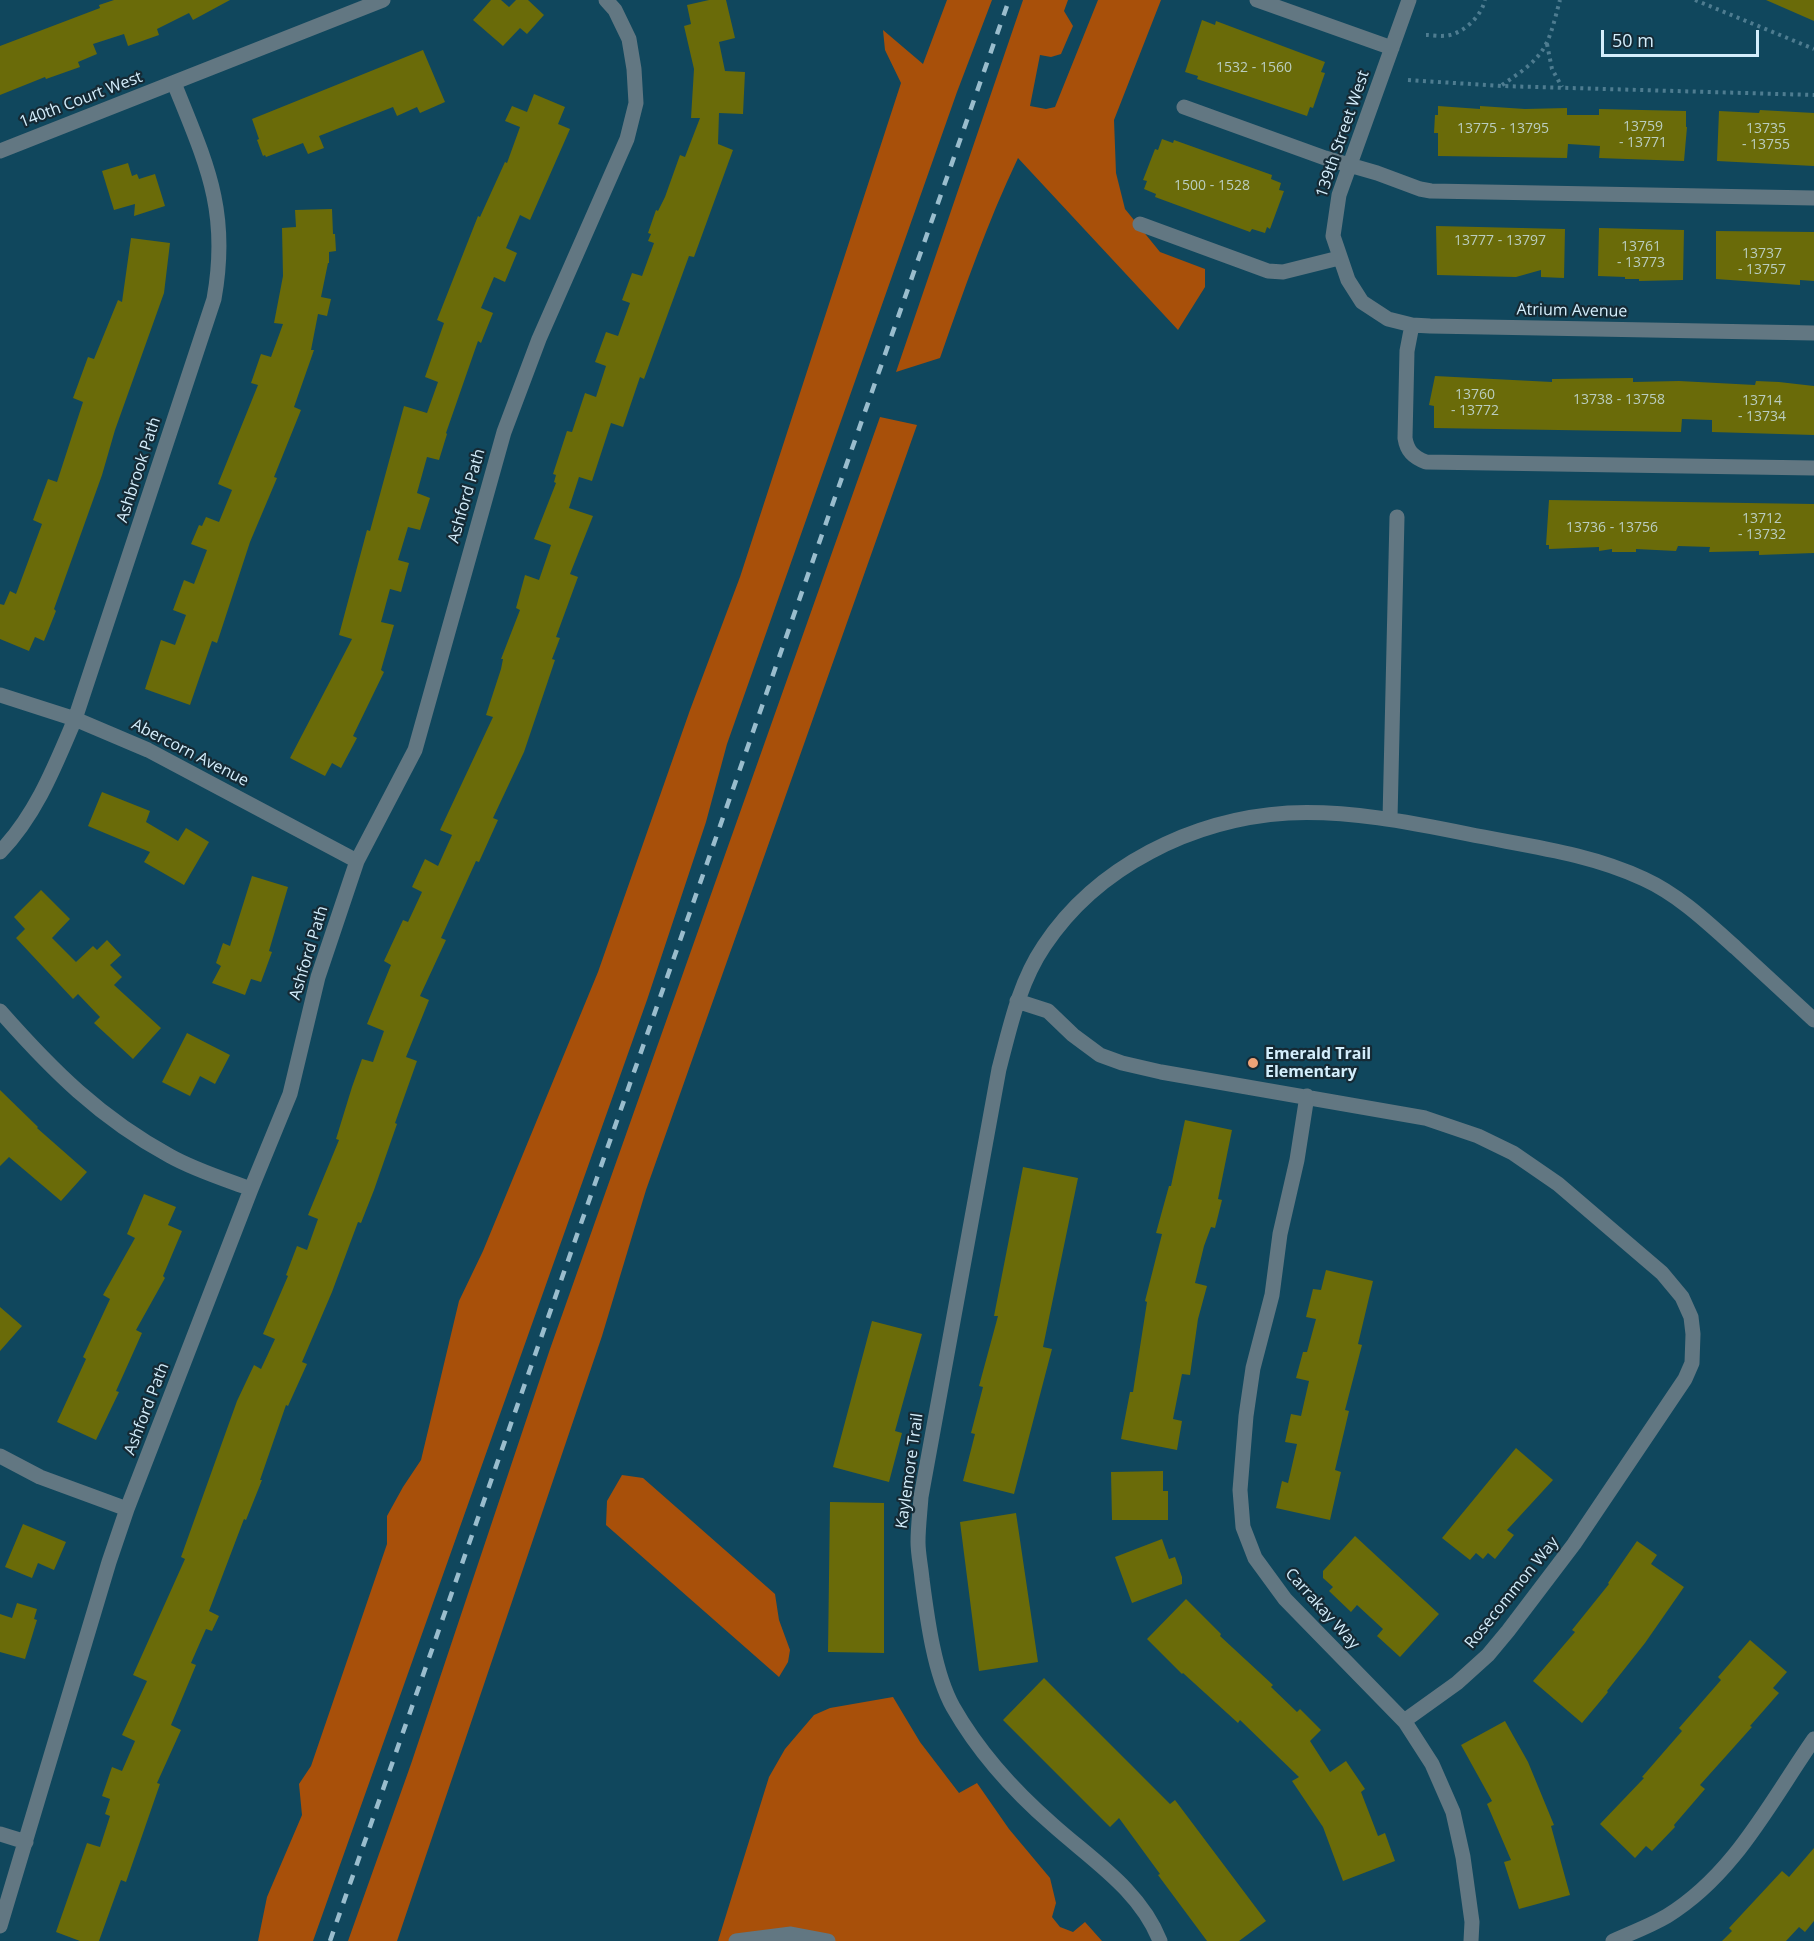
<!DOCTYPE html>
<html>
<head>
<meta charset="utf-8">
<style>
  body { margin:0 }
  #map { position:relative; width:1814px; height:1941px; overflow:hidden; background:#10475d; font-family:"Open Sans",sans-serif }
  canvas { display:block }
  .scale { position:absolute; left:1601px; top:30px; width:158px; height:27px; box-sizing:border-box; border:3px solid #d4eefc; border-top:0; padding-left:8px; font-size:18px; line-height:21px; white-space:nowrap; color:#d4eefc; -webkit-text-stroke:4px #152a35; paint-order:stroke }
</style>
</head>
<body>
<div id="map">
<canvas width="1814" height="1941"></canvas>
<div class="scale">50 m</div>
</div>
<script>
const ctx = document.querySelector('canvas').getContext('2d');
ctx.lineJoin = 'round';
function fill(path, color) {
  ctx.fillStyle = color;
  ctx.fill(path, 'evenodd');
}
function stroke(path, color, width, dash) {
  ctx.strokeStyle = color;
  ctx.lineWidth = width;
  ctx.lineCap = dash ? 'butt' : 'round';
  ctx.setLineDash(dash || []);
  ctx.stroke(path);
}
function label(font, color, halo, rows, align = 'center') {
  ctx.font = font + ' "Open Sans",sans-serif';
  ctx.lineWidth = 4.5;
  ctx.setLineDash([]);
  ctx.textBaseline = 'middle';
  ctx.strokeStyle = halo;
  ctx.fillStyle = color;
  for (const [text, x, y, turn = 0] of rows) {
    ctx.save();
    ctx.translate(x, y);
    ctx.rotate((+turn || 0) * Math.PI / 180);
    ctx.textAlign = isNaN(turn) ? turn : align;
    if (halo) ctx.strokeText(text, 0, 0);
    ctx.fillText(text, 0, 0);
    ctx.restore();
  }
}
const forest = new Path2D(`
  M947 0H992L957 92 727 744 706 822 647 1000 313 1941H258L267 1897 302 1815 299 1784 311 1766 387 1544V1516L403 1487 421 1460 459 1301 483 1251 598 972 690 710 740 577 901 83 885 50 883 30 923 64Z
  M1023 0H1068L1064 11 1073 26 1061 54 1051 57 1040 55 1030 106 1046 109 1055 107 1098 0H1161L1114 120 1116 173 1125 209 1160 252 1205 269V287L1178 330 1018 158C987 223 964 290 940 358L896 372Z
  M880 417 917 425 646 1190 602 1336 397 1941H348L411 1764 550 1349Z
  M622 1475 643 1478 775 1594 779 1620 790 1650 788 1662 779 1677 606 1525 607 1501Z
  M893 1697 920 1742 959 1793 977 1783 1009 1829 1050 1878 1056 1903 1052 1917 1060 1927 1073 1932 1085 1922 1102 1941H718L769 1777 785 1749 814 1715 830 1708Z`);
const building = new Path2D(`
  M114 0H230L193 20 189 13 157 29 159 35 128 46 124 34 93 44 97 54 78 62 80 67 46 79 45 77 0 95V46L100 8 99 5Z
  M491 0H501L509 7 516 0H528L544 15 527 34 520 28 503 46 473 20Z
  M709 0H726L735 38 719 42 725 71 745 72 743 114 719 113 718 144 733 150 694 257 689 256 644 379 640 377 623 427 611 423 592 481 579 477 569 508 593 516 570 574 578 577 556 637 560 638 552 659 555 660 524 752 493 818 498 820 479 862 476 861 441 938 446 940 420 996 429 1000 406 1057 417 1061 395 1123 397 1124 374 1190 361 1223 358 1222 332 1292 302 1362 307 1364 288 1406 286 1405 260 1480H262L246 1520 244 1519 209 1611 219 1616 212 1631 206 1629 191 1663 196 1665 171 1725 181 1730 157 1783 160 1784 126 1882 121 1880 99 1941H80L56 1932 87 1843 100 1847 110 1816 105 1814 110 1799 102 1796 112 1767 122 1771 135 1741 122 1735 147 1681 133 1675 185 1559 181 1557 237 1401 254 1365 261 1369 275 1339 263 1334 288 1276 286 1275 297 1246 307 1250 318 1219 308 1215 339 1140 336 1139 352 1087 362 1059 373 1062 384 1031 367 1024 391 965 384 961 403 920 408 922 422 892 412 887 425 859 438 866 452 835 440 830 493 717 486 715 501 669 503 659H501L520 610 516 608 525 575 539 580 551 545 534 539 556 483 554 482 556 475 553 474 567 431 572 432 585 393 596 397 606 366 595 362 606 332 618 336 630 303 622 300 632 273 642 276 654 243 648 241 651 234 648 233 656 210 658 211 665 197 680 155 685 157 700 118H691L694 69 684 26 691 24 687 5Z
  M1766 0H1814V21Z
  M1202 20 1215 25 1216 21 1325 62 1321 72 1325 73 1313 108 1310 107 1307 116 1197 79 1198 76 1185 72Z
  M423 50 445 102 420 113 417 107 397 116 393 107 319 136 324 148 308 154 303 143 266 157 265 155 263 156 257 140 259 139 252 119Z
  M534 94 565 107 558 124 570 129 530 220 520 215 506 248 517 253 505 282 494 277 481 308 493 313 481 343 478 341 446 433 447 434 439 460 427 457 417 493 430 498 420 530 408 527 398 560 409 563 401 592 390 589 381 622 394 625 381 670 384 672 353 736 357 738 341 768 332 763 325 776 290 758 352 639 339 635 367 530 370 531 404 406 427 413 438 382 425 377 444 323 437 320 478 216 480 217 505 162 507 163 520 127 505 121 512 106 527 112Z
  M1438 106 1480 109V106L1525 109 1567 108V115H1599V109L1686 111V127H1687L1684 161 1599 158 1600 146 1568 144 1567 158 1438 156V133H1434L1435 115H1438Z
  M1760 110 1814 113V166L1717 161 1719 111 1759 113Z
  M1162 139 1173 143 1174 140 1272 175 1271 179 1281 183 1279 190 1284 191 1270 229 1267 227 1265 233 1252 229 1250 232 1155 197 1156 194 1144 189 1147 181 1143 180 1155 149 1158 150Z
  M128 163 132 176 137 174 139 179 155 174 165 206 134 216 135 204 114 210 102 171Z
  M332 209 333 234H335L336 251 329 252V263H328L321 297 331 299 327 316 318 314 311 350H314L294 407 301 410 274 477 277 478 250 542 217 643 212 641 190 705 145 689 161 640 175 645 186 615 173 610 184 580 194 584 207 550 191 544 199 525 202 526 206 517 219 522 232 490 218 484 258 385 251 383 261 354 271 357 283 324 274 323 283 276 282 228 296 227 295 210Z
  M1436 226 1565 229 1564 278 1541 277V270L1516 277 1437 275Z
  M1599 228 1684 230 1683 280 1639 281V279H1625V277L1598 276Z
  M1716 231 1814 232V281L1800 280V285L1716 279Z
  M131 238 170 243 164 293 115 430 102 475 54 609 56 611 44 641 35 637 29 651 0 639V604L4 605 10 591 16 594 42 524 33 520 48 479 57 482 83 402 73 398 88 357 94 359 118 300 122 302Z
  M1435 376 1552 382V379L1633 378V382L1679 381 1755 385 1756 381 1779 382 1814 386V435L1712 432V420L1682 419 1681 432 1434 428V406L1429 405Z
  M1549 500 1814 504V553L1759 555V551L1709 552 1710 547 1678 546 1676 551 1636 549V552H1612V549L1599 551V547L1549 549V545H1546Z
  M102 792 150 811 146 822 178 841 186 828 209 842 184 885 144 862 150 852 88 826Z
  M252 876 288 887 269 951 272 952 261 982 251 979 245 995 212 983 221 966 216 963 223 943 230 946Z
  M41 890 70 919 52 938 76 962 93 946 97 950 107 940 121 955 110 965 122 977 114 985 161 1028 133 1059 94 1023 100 1017 78 994 73 999 16 938 25 929 14 917Z
  M187 1033 230 1055 215 1084 200 1076 190 1096 162 1082Z
  M0 1090 38 1127 37 1128 87 1172 61 1201 9 1157 0 1166Z
  M1185 1120 1232 1130 1218 1199 1222 1200 1215 1228 1211 1227 1204 1246 1195 1283 1207 1286 1198 1319 1190 1375 1182 1374 1173 1419 1182 1421 1177 1450 1121 1439 1130 1392H1133L1147 1302 1145 1301 1162 1234 1156 1233 1169 1186H1171Z
  M1023 1167 1078 1178 1043 1347 1052 1349 1014 1494 963 1481 975 1434 971 1433 983 1387 979 1386 998 1316H994Z
  M144 1194 176 1207 168 1225 182 1231 163 1276 165 1278 136 1330 142 1333 116 1391 119 1392 96 1440 57 1422 86 1359 83 1357 110 1299 103 1295 135 1238 127 1234Z
  M1326 1270 1373 1281 1358 1344 1362 1345 1345 1410 1349 1411 1335 1470 1341 1472 1330 1520 1276 1508 1282 1481 1288 1483 1297 1444 1285 1442 1291 1414 1301 1416 1309 1381 1296 1378 1303 1352H1307L1316 1319 1306 1317 1313 1289 1321 1290Z
  M0 1307 22 1326 0 1351Z
  M872 1321 922 1334 895 1431 902 1433 889 1482 833 1467Z
  M1516 1448 1553 1480 1507 1530 1514 1535 1495 1559 1488 1553 1483 1559 1476 1553 1470 1560 1442 1538Z
  M1163 1471V1491H1168V1520H1112L1111 1472Z
  M830 1502 884 1503V1653L828 1652Z
  M1016 1513 1038 1662 979 1671 960 1522Z
  M23 1524 66 1542 54 1570 38 1563 32 1578 5 1567Z
  M1355 1536 1439 1614 1400 1657 1377 1636 1383 1629 1357 1605 1351 1612 1329 1591 1333 1587 1323 1578V1571Z
  M1162 1539 1169 1559 1175 1557 1182 1577V1584L1132 1603 1115 1557Z
  M1637 1541 1657 1555 1651 1564 1684 1587 1645 1643 1607 1691 1608 1692 1582 1723 1533 1681 1575 1632 1572 1630 1609 1584 1608 1583Z
  M1186 1599 1221 1634 1220 1636 1273 1685 1271 1687 1297 1712 1300 1709 1321 1730 1310 1741 1330 1772 1346 1761 1365 1789 1361 1792 1378 1836 1385 1833 1395 1861 1343 1881 1323 1827 1292 1781 1299 1777 1240 1720 1238 1723 1183 1673 1182 1674 1147 1639Z
  M17 1603 37 1609 34 1619 37 1620 25 1659 0 1652V1614L12 1618Z
  M1750 1640 1787 1672 1773 1688 1779 1693 1750 1726 1752 1727 1700 1785 1705 1789 1674 1825 1675 1827 1652 1851 1646 1846 1635 1858 1600 1824 1644 1778 1642 1777 1682 1731 1679 1728 1721 1680 1718 1677Z
  M1044 1678 1170 1804 1175 1800 1266 1921 1239 1941H1207L1158 1875 1160 1874 1119 1818 1110 1827 1003 1720Z
  M1505 1721 1528 1762 1554 1825 1551 1826 1570 1895 1519 1909 1504 1862 1511 1860 1487 1804 1492 1801 1461 1745Z
  M1814 1848V1921L1805 1932 1799 1927 1786 1941H1722L1732 1931 1729 1928 1782 1871 1789 1877Z`);
const path = new Path2D(`
  M1695 0 1814 49
  M1426 35C1433 35 1442 37 1450 35 1466 31 1481 16 1485 0
  M1547 44 1552 69 1562 87
  M1408 80 1501 86 1814 95
  M1502 85C1519 73 1538 62 1547 42 1553 29 1556 14 1560 0`);
const minor = new Path2D(`
  M1257 0 1392 48
  M1409 0 1339 195 1333 236 1348 280 1362 302 1388 319 1412 325 1430 326 1814 333
  M1184 107 1325 158 1377 173 1420 189 1431 191 1814 198
  M0 151 383 0
  M1140 224 1268 271 1283 272 1339 258
  M1412 325 1407 351 1405 438C1407 451 1413 457 1426 462L1814 468
  M0 695 75 719 148 750 357 861
  M1390 819 1397 517
  M0 852C36 815 55 766 75 719L214 299C230 210 206 163 174 83
  M1017 1001 1048 1011 1073 1035 1100 1055 1122 1063 1161 1072 1425 1118 1478 1136 1513 1153 1558 1184 1662 1273 1682 1297 1691 1317 1693 1334 1692 1363 1685 1379 1574 1544 1508 1631 1488 1655 1457 1683 1404 1721
  M0 1011C52 1070 100 1118 170 1156 195 1170 224 1179 251 1189
  M1307 1096 1297 1160 1280 1234 1272 1295 1253 1368 1246 1416 1240 1490 1243 1527 1255 1558 1285 1599 1405 1722 1432 1764 1453 1812 1463 1857 1472 1922 1471 1941
  M0 1456 40 1477 127 1509
  M0 1834 26 1842
  M0 1926 109 1562 127 1509 251 1189 290 1094 318 977 357 861 415 750 504 432 539 339 627 139 636 103 634 69 629 39 615 10 606 0
  M736 1941 791 1934 828 1941
  M1160 1941C1140 1890 1092 1860 1053 1825 1015 1792 978 1751 953 1707 934 1673 927 1617 922 1579 921 1567 918 1554 918 1542 918 1527 920 1512 921 1497L999 1069C1010 1027 1019 983 1044 946 1097 866 1193 819 1288 813 1348 810 1409 822 1468 834 1527 846 1589 853 1644 879 1679 895 1708 923 1736 948 1762 972 1788 996 1814 1020
  M1613 1941C1631 1933 1650 1926 1667 1916 1735 1874 1770 1802 1814 1739`);
const rail = new Path2D(`
  M330 1941 1009 0`);
const markers = [
  [1253,1063,6,"#efa377"]
];
const numberNames = [
  ["1532 - 1560",1254,68],
  ["13759",1643,127],
  ["- 13771",1643,143],
  ["13775 - 13795",1503,129],
  ["13735",1766,129],
  ["- 13755",1766,145],
  ["1500 - 1528",1212,186],
  ["13777 - 13797",1500,241],
  ["13761",1641,247],
  ["- 13773",1641,263],
  ["13737",1762,254],
  ["- 13757",1762,270],
  ["13760",1475,395],
  ["- 13772",1475,411],
  ["13738 - 13758",1619,400],
  ["13714",1762,401],
  ["- 13734",1762,417],
  ["13712",1762,519],
  ["- 13732",1762,535],
  ["13736 - 13756",1612,528]
];
const streetNames = [
  ["140th Court West",81,100,-21],
  ["139th Street West",1343,134,-71],
  ["Atrium Avenue",1572,311,1],
  ["Ashbrook Path",139,470,-72],
  ["Ashford Path",467,496,-74],
  ["Abercorn Avenue",190,753,27],
  ["Ashford Path",309,953,-73],
  ["Ashford Path",147,1409,-69],
  ["Kaylemore Trail",910,1471,-82],
  ["Rosecommon Way",1512,1593,-51],
  ["Carrakay Way",1322,1609,48]
];
const poiNames = [
  ["Emerald Trail",1265,1054],
  ["Elementary",1265,1072]
];
fill(forest, '#a8500a');
fill(building, '#6a6b09');
stroke(path, '#4e7c90', 4, [3, 4.5]);
stroke(minor, '#627782', 15);
stroke(rail, '#9abdcd', 4.5, [10, 10]);
for (const [x, y, r, color] of markers) {
  const dot = new Path2D();
  dot.arc(x, y, r, 0, 2 * Math.PI);
  ctx.fillStyle = color;
  ctx.fill(dot);
  stroke(dot, '#152a35', 2);
}
label('14px', '#bacdbf', null, numberNames);
label('16px', '#d4eefc', '#152a35', streetNames);
label('bold 16px', '#d4eefc', '#152a35', poiNames, 'left');
</script>
</body>
</html>
